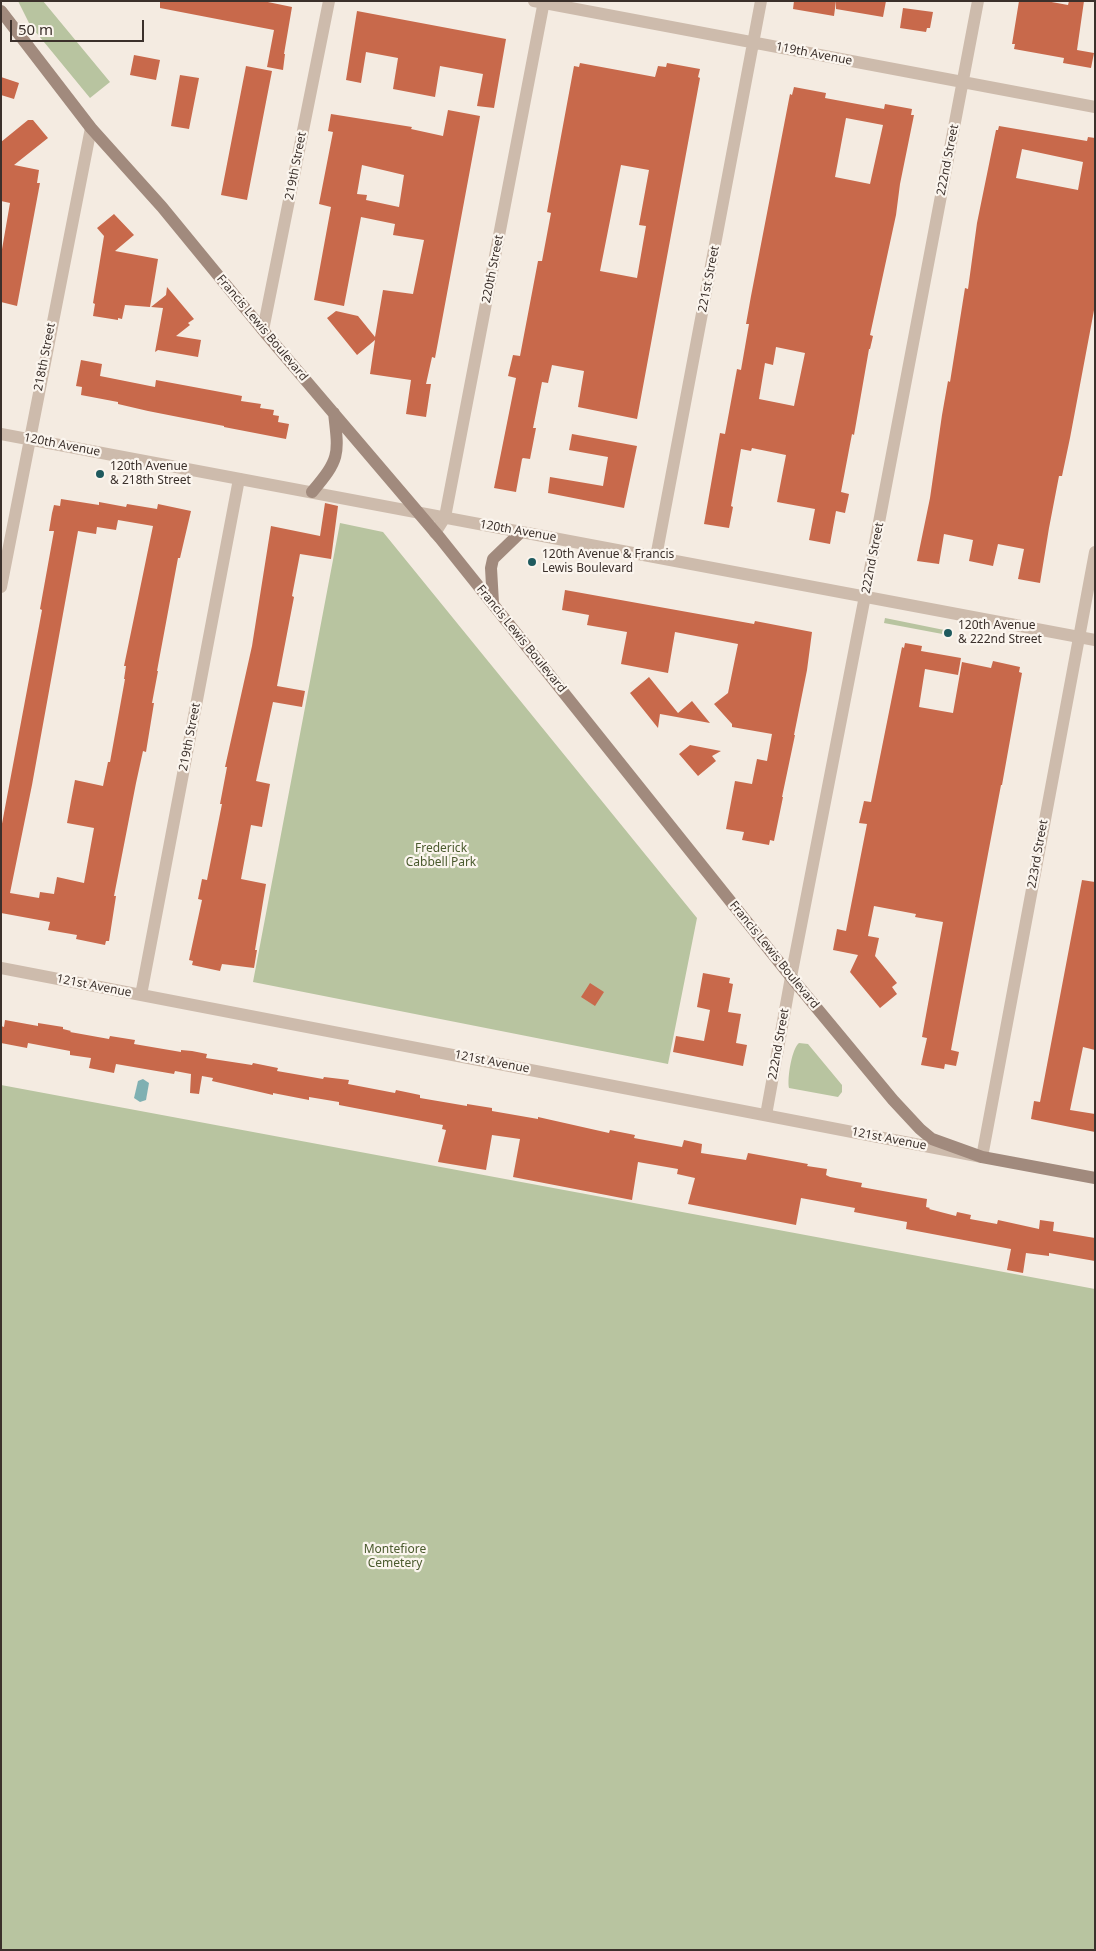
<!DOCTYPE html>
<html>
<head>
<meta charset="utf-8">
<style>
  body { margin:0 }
  #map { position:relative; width:1096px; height:1951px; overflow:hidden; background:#f4ebe1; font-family:"Noto Sans",sans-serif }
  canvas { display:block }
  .frame { position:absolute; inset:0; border:2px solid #3b302b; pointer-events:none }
  .scale { position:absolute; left:10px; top:20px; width:134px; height:22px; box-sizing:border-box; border:2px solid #3b302b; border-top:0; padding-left:6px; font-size:15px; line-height:18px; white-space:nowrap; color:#3b302b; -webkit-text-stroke:4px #fbf5ee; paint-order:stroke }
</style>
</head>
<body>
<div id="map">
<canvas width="1096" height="1951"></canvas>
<div class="frame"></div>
<div class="scale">50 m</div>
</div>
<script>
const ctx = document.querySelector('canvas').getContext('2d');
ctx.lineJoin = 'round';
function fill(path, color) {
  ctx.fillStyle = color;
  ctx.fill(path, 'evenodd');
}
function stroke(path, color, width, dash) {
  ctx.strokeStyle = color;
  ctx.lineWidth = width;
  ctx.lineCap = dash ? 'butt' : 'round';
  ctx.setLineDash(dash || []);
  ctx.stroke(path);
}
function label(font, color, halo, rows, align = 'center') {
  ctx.font = font + ' "Noto Sans",sans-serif';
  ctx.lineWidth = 4.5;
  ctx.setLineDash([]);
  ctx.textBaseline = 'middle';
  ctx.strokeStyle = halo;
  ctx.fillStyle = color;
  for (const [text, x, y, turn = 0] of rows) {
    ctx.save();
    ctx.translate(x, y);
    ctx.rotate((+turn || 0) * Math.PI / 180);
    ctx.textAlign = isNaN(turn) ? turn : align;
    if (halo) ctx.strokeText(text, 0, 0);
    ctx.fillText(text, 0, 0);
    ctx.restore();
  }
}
const green = new Path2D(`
  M18 1H43L110 82 90 98 30 25Z
  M340 523 383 532 697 918 668 1064 253 982Z
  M885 618 954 632 953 636 884 623Z
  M799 1043 808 1044 842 1085V1092L838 1097 789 1088C787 1078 792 1048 799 1043Z
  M1 1085 1095 1289V1950H1Z`);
const water = new Path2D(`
  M143 1079 149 1083 146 1100 140 1102 134 1098 138 1081Z`);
const building = new Path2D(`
  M160 1H263L292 7 284 54H285L283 70 267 67 274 30 160 8Z
  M794 1H836L834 16 793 9Z
  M836 1H886L883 17 836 9Z
  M1019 1H1046L1068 5 1069 1H1084L1077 50 1094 53 1091 68 1063 63 1064 58 1014 49 1015 44H1012Z
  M903 8 933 12 930 28H927L926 32 900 28Z
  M357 11 506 39 494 108 477 106 483 74 440 66 435 97 393 89 398 58 366 52 361 83 346 80Z
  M134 55 160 60 156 80 130 75Z
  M580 63 655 77 658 66 666 67 667 63 700 69 698 77 700 78 637 419 578 407 584 371 552 365 548 383 542 382 533 428H536L530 459 523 458 522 459 516 492 494 488 516 378 508 376 513 355 520 356 538 261H542L551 213 547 212 574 66 579 67ZM621 165 649 170 639 225 646 226 637 278 600 271Z
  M246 66 272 71 247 200 221 195Z
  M180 75 199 78 189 129 171 126Z
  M1 77 19 83 14 99 1 95Z
  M794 87 826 93 825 98 884 109 885 104 912 109 911 115H914L900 184 896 215 870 335 873 336 870 349H869L854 435 852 434 841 492 849 494 845 513 836 511 830 544 809 540 815 509 777 502 786 455 752 448 751 451 741 449 731 506 733 507 729 528 704 524 720 433 725 434 737 369 741 370 749 324H746L751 296 790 94 792 95ZM846 118 883 125 870 184 835 177ZM776 347 805 353 794 406 759 399 765 363 773 365Z
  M448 110 480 116 438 342 435 358 432 357 426 384H431L426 417 406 414 411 380 370 374 375 340 357 355 327 318 336 311 358 316 375 337 383 290 413 294 424 240 393 235 395 224 361 217 344 306 314 300 331 207 319 204 333 132 328 131 331 114 412 127 411 129 443 136ZM362 165 404 175 399 207 366 200 367 195 357 194Z
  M28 120H33L48 138 14 165 39 170 37 183H40L17 306 1 302V255L10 203 1 201V142Z
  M999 126 1087 141 1088 137 1095 138V305L1070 438 1062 476H1059L1049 528 1040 583 1018 579 1024 549 998 544 993 566 969 561 973 540 944 534 939 564 917 561 930 498 942 415 948 381 950 382 965 288 968 289 977 223 996 130H998ZM1022 149 1083 162 1078 190 1016 178Z
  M114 214 134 235 115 251 158 259 150 307 125 305 122 319 118 318V320L93 316 95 304 93 303 104 236 97 228Z
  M167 287 194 319 188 323 190 325 176 336 201 340 198 357 158 350 155 352 163 308 151 307 166 295Z
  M81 360 102 364 100 376 155 387 156 380 242 396 241 401 261 404 260 408 274 410 273 415 279 416 278 422 289 424 286 439 224 427V426L148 411 118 404V402L81 395 82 387 76 386Z
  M572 434 637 446 624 508 548 493 550 477 603 486 608 457 569 450Z
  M61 499 99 505V502L126 507 127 504 157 509 158 504 191 511 180 558H178L157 671H158L152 703H154L146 752 143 751 136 783 114 896H116L109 941H106L105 945 76 939 77 935 48 930 50 922 1 913V829L42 610 40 609 54 531H49L52 513 54 505 60 506ZM118 520 153 526 124 666H126L124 679H125L110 762H108L103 786 75 780 71 801 67 823 94 828 84 883 57 877 54 894 40 892 39 898 10 893 32 785 78 531 96 534 97 527 116 530Z
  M325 503 338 506 331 559 300 554 292 596 294 597 277 686 305 691 302 707 273 702 256 781 270 784 262 827 251 825 241 879 266 884 255 950H257L254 968 222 964 220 971 192 965 193 961 189 960 202 900 198 899 202 879 207 880 222 804H220L227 767H225L252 646 271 526 320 536Z
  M565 590 754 624 755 621 812 632 807 670 794 735H795L782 797H783L774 841 770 840 769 845 742 840 744 832 726 829 735 781 752 784 757 759 767 761 772 734 732 727V724L714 704 728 693 738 644 675 632 668 673 621 664 627 632 587 625 589 615 562 610Z
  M905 643 922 646 921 651 961 658 958 675 925 669 919 707 953 713 962 662 991 668 993 661 1020 667 1019 672 1022 673 1002 785H1001L951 1050 959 1052 956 1066 945 1064 944 1069 921 1065 927 1038 922 1037 943 922 915 917 916 914 874 906 868 936 879 938 875 956 897 983 892 987 897 994 880 1008 850 972 858 955 833 950 837 929 846 931 867 824 859 823 864 801 871 802 902 647 904 648Z
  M649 677 678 713 692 701 710 723 660 714 658 728 630 693Z
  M690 745 721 751 712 756 716 761 698 776 679 754Z
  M1082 880 1095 882V1050L1083 1047 1070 1110 1095 1114V1132L1031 1119 1034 1101 1040 1102Z
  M703 973 730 978 729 983 733 984 728 1012 741 1014 736 1043 747 1045 743 1066 673 1052 676 1036 704 1041 710 1010 697 1007Z
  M590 983 604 992 595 1006 581 997Z
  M5 1020 38 1026V1023L63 1027V1029L71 1031 70 1032 109 1039 110 1036 135 1040 134 1044 181 1052V1050L192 1051 207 1054 206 1058 252 1065 253 1063 278 1068 277 1071 323 1079 324 1077 349 1080 348 1084 395 1093 396 1090 420 1095V1098L467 1106V1104L492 1108V1111L538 1119V1117L609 1133 610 1130 635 1135 634 1138 682 1147 684 1140 702 1144 701 1153 746 1160 748 1153 808 1164 807 1166 827 1169 826 1175 830 1177 862 1183 861 1187 927 1199 926 1207 930 1208 929 1209 956 1216 957 1212 971 1215 970 1219 997 1224 998 1220 1039 1229 1040 1220 1054 1222 1053 1231 1095 1238V1261L1049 1253V1256L1026 1253 1023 1273 1007 1270 1011 1249 906 1229 907 1222 854 1212 855 1208 801 1198 796 1225 688 1204 695 1178 677 1174 678 1169 638 1162 632 1200 513 1177 520 1139 492 1135 486 1170 438 1162 446 1130 442 1129 443 1125 339 1105V1102L309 1097V1100L273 1093V1095L212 1081 213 1078 202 1076 199 1094 190 1093 191 1074 175 1071 174 1074 116 1064 114 1073 89 1068 91 1058 70 1055V1051L28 1043 27 1048 1 1043V1026L4 1027Z`);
const minor = new Path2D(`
  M534 1 1095 107
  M263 330 329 1
  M435 533 445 517 544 1
  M656 557 761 1
  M1 587 91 128
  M1 968 982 1157 1095 552
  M141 995 239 479
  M766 1115 791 977 865 596 978 1`);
const tertiary = new Path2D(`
  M1 434 1095 640`);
const secondary = new Path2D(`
  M1 11 91 128 162 207 267 335 440 538 791 977 893 1100 920 1129 932 1139 982 1157 1095 1178
  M312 492C340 459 339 455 334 413
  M493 603 491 568 493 559 521 532`);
const markers = [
  [100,474,5,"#1f5a5e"],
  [532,562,5,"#1f5a5e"],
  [948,633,5,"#1f5a5e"]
];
const streetNames = [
  ["119th Avenue",814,54,11],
  ["222nd Street",948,160,-79],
  ["219th Street",296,166,-79],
  ["220th Street",493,269,-79],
  ["221st Street",709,279,-79],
  ["Francis Lewis Boulevard",262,328,50],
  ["218th Street",45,357,-79],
  ["120th Avenue",62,445,11],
  ["120th Avenue",518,531,10],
  ["222nd Street",873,558,-79],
  ["Francis Lewis Boulevard",521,639,51],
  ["219th Street",190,737,-79],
  ["223rd Street",1038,854,-80],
  ["Francis Lewis Boulevard",774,955,51],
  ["121st Avenue",94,986,11],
  ["222nd Street",779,1044,-80],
  ["121st Avenue",492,1062,11],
  ["121st Avenue",889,1139,11]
];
const poiNames = [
  ["120th Avenue",110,467],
  ["& 218th Street",110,481],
  ["120th Avenue & Francis",542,555],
  ["Lewis Boulevard",542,569],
  ["120th Avenue",958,626],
  ["& 222nd Street",958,640]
];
const parkNames = [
  ["Frederick",441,849],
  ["Cabbell Park",441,863],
  ["Montefiore",395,1550],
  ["Cemetery",395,1564]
];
fill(green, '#b8c4a0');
fill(water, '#7fb0b2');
fill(building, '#c8694b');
stroke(minor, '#cdbbac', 12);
stroke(tertiary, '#cdbbac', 12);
stroke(secondary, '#a18a7d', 12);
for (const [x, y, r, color] of markers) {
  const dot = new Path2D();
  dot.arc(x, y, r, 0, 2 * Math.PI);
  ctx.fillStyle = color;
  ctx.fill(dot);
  stroke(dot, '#fbf5ee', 2);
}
label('12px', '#3b302b', '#fbf5ee', streetNames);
label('12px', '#3b302b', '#fbf5ee', poiNames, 'left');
label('12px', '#4a5a2e', '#fbf5ee', parkNames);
</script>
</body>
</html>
